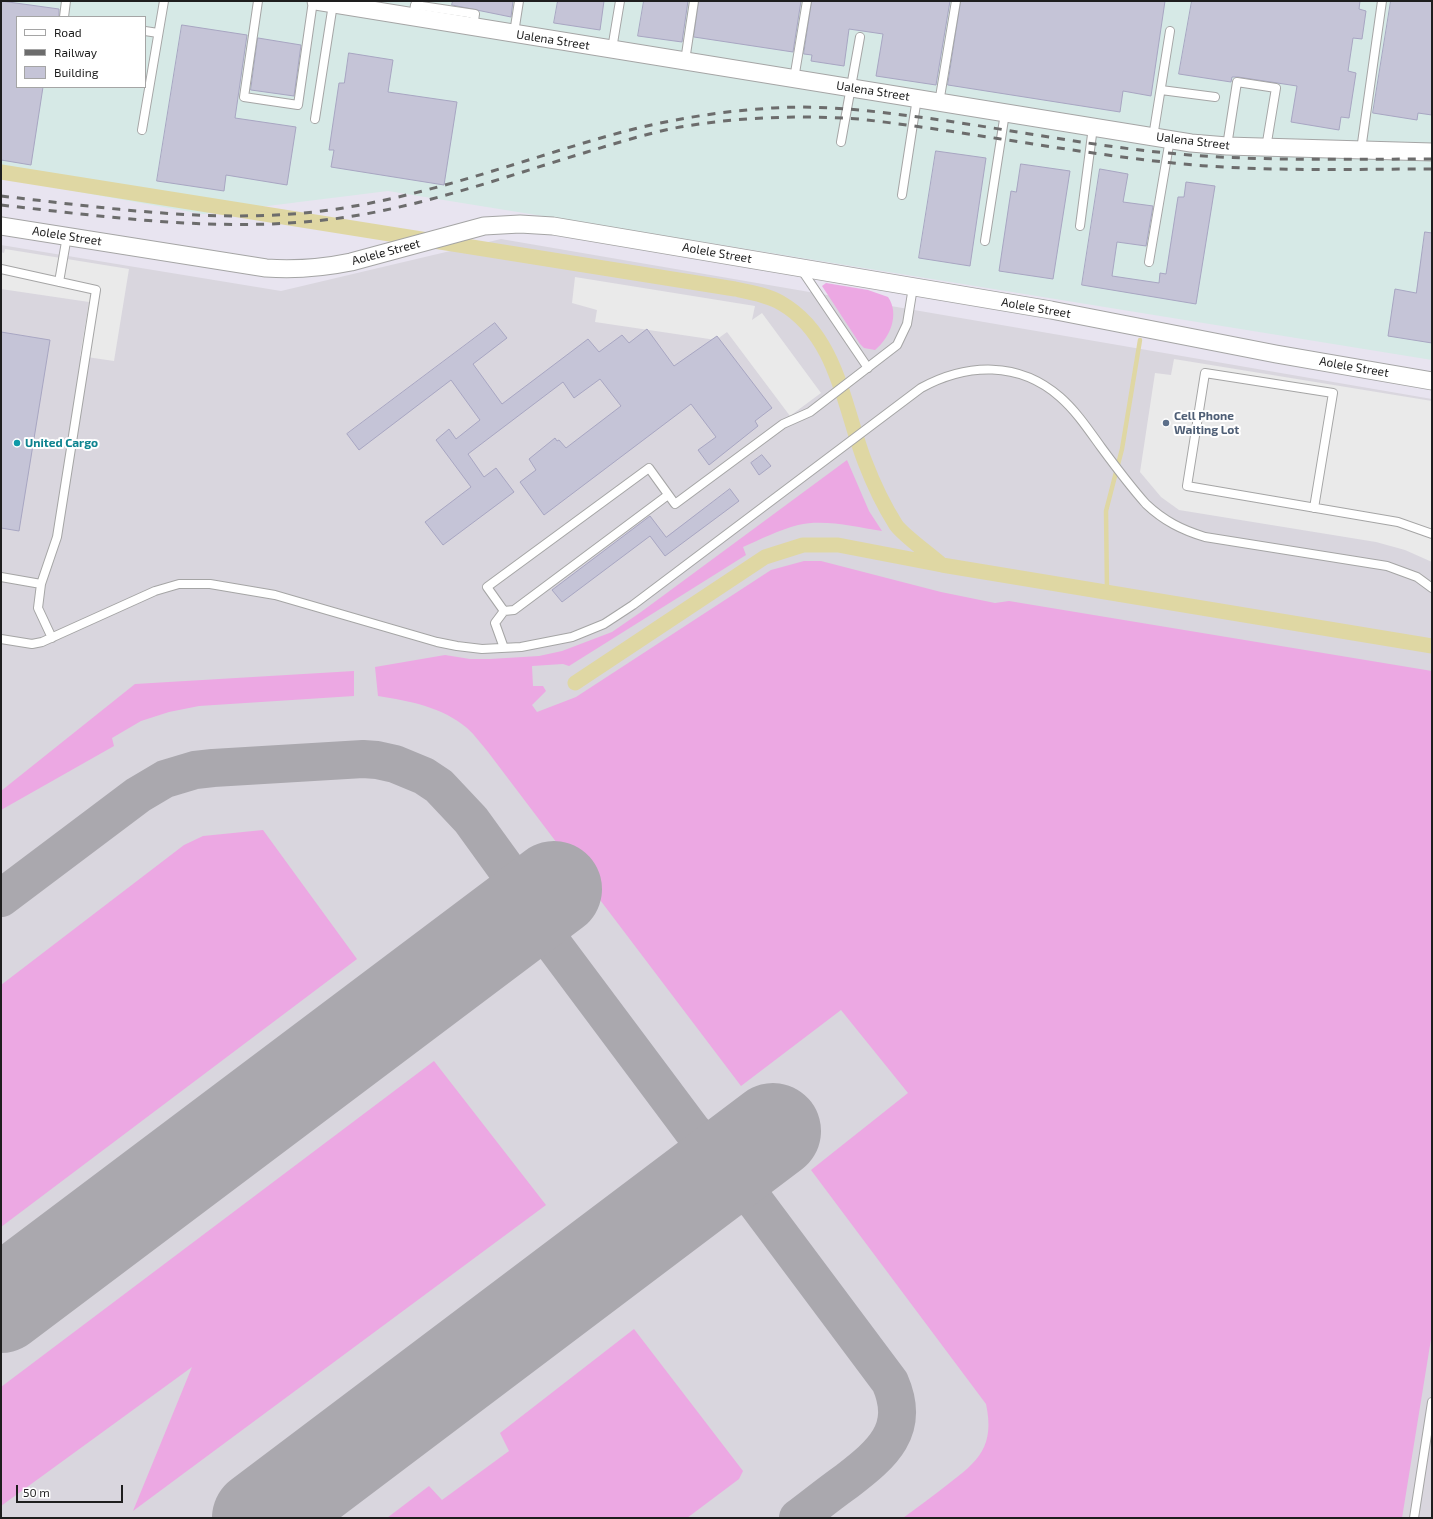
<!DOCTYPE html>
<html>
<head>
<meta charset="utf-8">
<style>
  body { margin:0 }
  #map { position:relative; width:1433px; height:1519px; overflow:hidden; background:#e8e4f0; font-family:"Exo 2",sans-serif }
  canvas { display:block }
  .frame { position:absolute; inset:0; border:2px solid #1e1e1e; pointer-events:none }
  .legend { position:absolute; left:16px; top:16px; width:130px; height:72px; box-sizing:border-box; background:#fff; border:1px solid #a5a5a5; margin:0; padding:5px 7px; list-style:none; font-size:12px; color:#1e1e1e }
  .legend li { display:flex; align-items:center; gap:8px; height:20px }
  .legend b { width:20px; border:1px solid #a5a5a5 }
  .scale { position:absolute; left:16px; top:1485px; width:107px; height:18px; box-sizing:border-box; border:2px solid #1e1e1e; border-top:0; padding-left:5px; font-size:12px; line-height:14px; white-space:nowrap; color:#1e1e1e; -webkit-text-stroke:3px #fff; paint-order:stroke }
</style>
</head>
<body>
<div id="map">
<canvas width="1433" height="1519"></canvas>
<div class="frame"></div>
<ul class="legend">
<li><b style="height:5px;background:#fff"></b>Road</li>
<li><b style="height:5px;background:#6c6c6c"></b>Railway</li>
<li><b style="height:11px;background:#c5c4d7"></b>Building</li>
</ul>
<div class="scale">50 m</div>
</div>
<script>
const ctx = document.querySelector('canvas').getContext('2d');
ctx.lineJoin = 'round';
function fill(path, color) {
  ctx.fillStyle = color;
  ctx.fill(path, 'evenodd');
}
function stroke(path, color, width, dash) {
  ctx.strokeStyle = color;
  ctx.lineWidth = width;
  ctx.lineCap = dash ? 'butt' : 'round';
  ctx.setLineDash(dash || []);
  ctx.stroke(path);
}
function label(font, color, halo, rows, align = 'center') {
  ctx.font = font + ' "Exo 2",sans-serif';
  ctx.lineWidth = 4;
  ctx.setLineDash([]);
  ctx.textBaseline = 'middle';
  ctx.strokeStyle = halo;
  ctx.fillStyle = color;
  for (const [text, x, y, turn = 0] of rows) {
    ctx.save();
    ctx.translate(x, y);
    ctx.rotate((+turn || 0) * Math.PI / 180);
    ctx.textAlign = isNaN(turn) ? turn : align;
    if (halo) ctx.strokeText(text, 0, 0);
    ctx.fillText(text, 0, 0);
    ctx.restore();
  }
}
const industrial = new Path2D(`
  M1 1H1432V360L388 191 203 214 1 178ZM17 17H145V87H17Z`);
const airport = new Path2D(`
  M501 239 1432 399V1518H1V245L281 291Z`);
const grass = new Path2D(`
  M826 283 868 290 888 297C900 314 890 338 875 350L864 348 860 344 822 286Z
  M847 460 869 511 882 531C855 527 825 519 798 525 779 530 761 539 743 547L746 555 569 666 563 664 532 666 533 686H543L546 691 532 705 537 712 576 697 771 570 804 561H821L941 592 995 603 1009 601 1432 671V1333L1402 1518H903C918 1507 933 1496 947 1485 979 1461 995 1446 986 1404L811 1170 908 1093 841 1010 741 1086 488 752C481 744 475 735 467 728 442 707 410 701 378 696L375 667 445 655 470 659H490L539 656 562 651 612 632 641 612Z
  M354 671V696L199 706 169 712 141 721 112 738 114 746 1 810V791L135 684Z
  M263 830 357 959 1 1227V985L184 845 203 836Z
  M434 1061 546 1205 133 1511 192 1367 1 1506V1387Z
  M634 1329 743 1471 739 1479 687 1518H387L429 1486 442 1500 509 1451 500 1433Z`);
const parking = new Path2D(`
  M5 249 129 269 114 361 80 356 89 302 1 289V252L4 253Z
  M575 277 755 306 752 320 762 313 821 393 790 416 727 332 716 340 595 322 597 310 572 303Z
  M1174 359 1432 401V562L1405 550 1376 542 1179 510 1161 497 1140 472 1155 373 1171 375Z`);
const stream = new Path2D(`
  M1107 591 1106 511 1122 449 1140 340`);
const canal = new Path2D(`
  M1 172 735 289C750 292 768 295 781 303 837 335 844 408 865 462 873 483 884 506 896 525 905 537 930 554 942 565
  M575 683 765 557 803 545H838L942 565 1432 646`);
const taxiway = new Path2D(`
  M1 898 138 795 165 779 195 770 213 768 363 759 377 760 395 764 424 776 439 786 471 820 505 867 556 948 692 1130 757 1204 890 1382C911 1430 882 1454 847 1481 830 1493 814 1506 798 1518`);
const runway = new Path2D(`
  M1 1305 554 889
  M260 1518 773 1131`);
const building = new Path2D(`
  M1 1 59 9V17H17V87H43L31 165 1 160Z
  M453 1H513L511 17 452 5Z
  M558 1H604L600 30 554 23Z
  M644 1H688L682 42 638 36Z
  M699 1H801L793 52 694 37Z
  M812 1H950L936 85 876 76 883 34 849 29 844 66 811 61 812 55 804 54Z
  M961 1H1165L1151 96 1123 91 1120 112 948 85Z
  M1192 1H1360L1359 9 1366 11 1362 39 1353 38 1348 71 1356 73 1349 118 1341 117 1339 130 1291 122 1297 86 1238 77H1232L1231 82 1179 74Z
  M1391 1H1432V115L1418 113 1417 120 1373 113Z
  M182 25 247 35 235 118 296 127 287 185 226 175 224 191 157 181Z
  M258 38 301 45 294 96 251 90Z
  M349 53 393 60 388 92 457 102 444 185 331 167 334 150H329L339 83H344Z
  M936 151 986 158 970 266 919 258Z
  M1021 164 1070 171 1053 279 999 271 1011 191 1016 192Z
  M1100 169 1128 174 1123 202 1153 206 1146 246 1117 242 1112 276 1159 283 1160 273 1166 274 1178 197H1184L1186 182 1215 186 1196 304 1082 285Z
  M1425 232 1432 233V343L1388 336 1395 289 1416 293Z
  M495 323 507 338 473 364 502 404 588 339 599 352 622 335 629 343 647 329 674 366 717 336 772 408 755 421 758 426 709 465 698 450 716 437 691 404 544 515 520 482 536 470 529 459 555 438 557 441 559 440 566 448 621 406 600 379 574 398 563 382 468 454 484 477 496 468 514 492 443 545 425 522 471 487 436 440 449 429 456 439 480 420 451 380 359 450 347 434Z
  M1 332 50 340 19 531 1 528Z
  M762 455 771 466 759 475 751 463Z
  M730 489 739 501 665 556 650 536 562 602 552 590 650 516 666 537Z`);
const lane = new Path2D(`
  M258 1 244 97 298 105 313 1
  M64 17 66 1
  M413 17 415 5 475 14 473 27
  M145 31 158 33
  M514 33 519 1
  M612 49 620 1
  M685 61 694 1
  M794 79 807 1
  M1161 90 1215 97
  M939 103 956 1
  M315 119 333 4
  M142 130 164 1
  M1153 137 1170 31
  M841 142 860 37
  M1227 146 1237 82 1276 88 1266 148
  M1361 150 1382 1
  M902 195 917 98
  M1080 226 1093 127
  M985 241 1005 113
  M1149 262 1170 139
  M1 269 96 290 57 537 41 584 38 608 52 638
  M801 269 868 368
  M59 282 67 236
  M668 495 514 610 504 611 487 587 649 468 675 504 783 424 810 412 897 345 907 324 913 287
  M1314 508 1333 393 1205 373 1187 486 1398 522 1432 534
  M1 577 41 584
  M1 639 32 644 42 642 155 591 179 584H210L275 595 437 642 457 646 482 649 521 647 572 637 604 624 633 605 921 388C967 363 1019 361 1060 397 1076 411 1088 429 1101 447 1115 466 1130 486 1146 504 1164 521 1182 530 1205 537L1387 566 1417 577 1432 588
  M504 648 495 623 504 611
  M1414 1518 1432 1402`);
const street = new Path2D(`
  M316 1 1191 143 1227 146 1432 152
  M1 226 266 268C295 270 322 268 351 262L484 226 520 224 553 226 1051 310 1276 354 1432 381`);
const rail = new Path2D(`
  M1 196C116 209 234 227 349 207 443 191 531 157 622 132 672 119 722 111 773 108 819 105 865 110 911 116 990 126 1069 142 1148 151 1243 162 1337 159 1432 159
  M1 205C126 219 251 237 376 212 447 198 517 173 587 152 617 143 648 133 680 127 739 117 799 115 859 119 964 131 1068 152 1173 163 1259 172 1346 169 1432 169`);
const markers = [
  [1166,423,4,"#5c6f8a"],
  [17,443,4,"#0f9aa8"]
];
const streetNames = [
  ["Ualena Street",553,40,9],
  ["Ualena Street",873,91,9],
  ["Ualena Street",1193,141,7],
  ["Aolele Street",67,236,9],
  ["Aolele Street",386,252,-15],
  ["Aolele Street",717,253,10],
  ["Aolele Street",1036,308,10],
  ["Aolele Street",1354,367,10]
];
const serviceNames = [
  ["Cell Phone",1174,416],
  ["Waiting Lot",1174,430]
];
const cultureNames = [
  ["United Cargo",25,443]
];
fill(industrial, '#d6e9e6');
fill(airport, '#d9d6de');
fill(grass, '#eca8e3');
fill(parking, '#eaeaea');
stroke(stream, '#dfd7a3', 4.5);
stroke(canal, '#dfd7a3', 15);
stroke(taxiway, '#aaa8ae', 38);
stroke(runway, '#aaa8ae', 96);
fill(building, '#c5c4d7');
stroke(building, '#a8a6c2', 1);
stroke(lane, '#a5a5a5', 10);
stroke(street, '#a5a5a5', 19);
stroke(lane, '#fff', 8);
stroke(street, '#fff', 17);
stroke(rail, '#6c6c6c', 3, [8, 8]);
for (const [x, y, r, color] of markers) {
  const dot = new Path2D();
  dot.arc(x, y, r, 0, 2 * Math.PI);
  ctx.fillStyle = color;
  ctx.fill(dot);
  stroke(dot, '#fff', 1.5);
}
label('12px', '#1e1e1e', '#fff', streetNames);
label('bold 12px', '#4e5e75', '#fff', serviceNames, 'left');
label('bold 12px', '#0d838f', '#fff', cultureNames, 'left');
</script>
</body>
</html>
